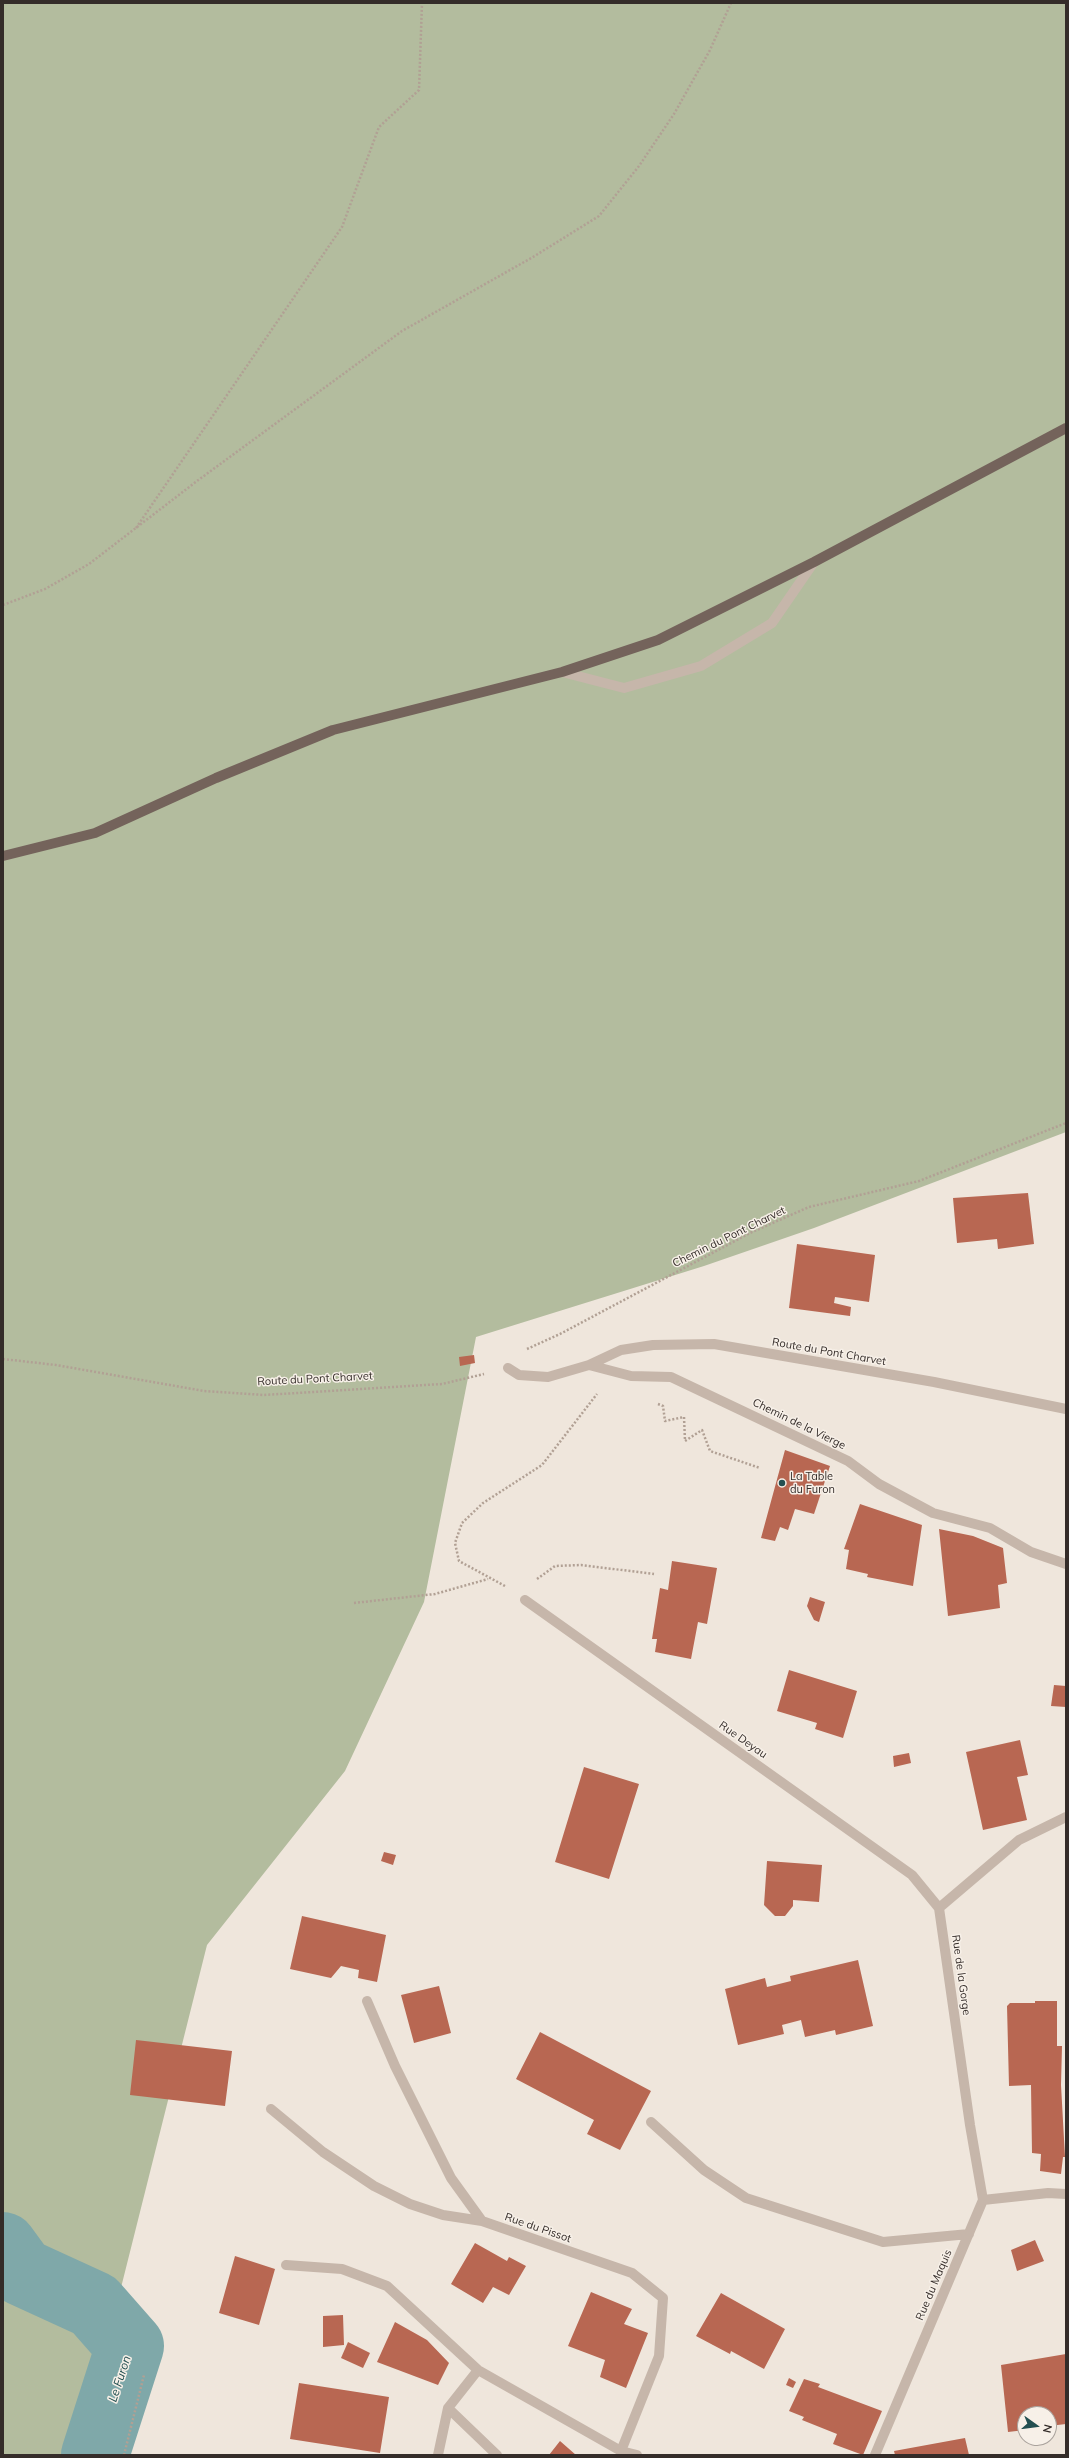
<!DOCTYPE html>
<html>
<head>
<meta charset="utf-8">
<style>
  body { margin:0 }
  #map { position:relative; width:1069px; height:2458px; overflow:hidden; background:#efe6dc; font-family:Mulish,sans-serif }
  canvas { display:block }
  .frame { position:absolute; inset:0; border:4px solid #342c29; pointer-events:none }
  .north { position:absolute; left:1017px; top:2406px; width:40px; height:40px; box-sizing:border-box; background:#f7f0e8; border:1px solid #a9a29c; border-radius:50%; rotate:104deg; font-size:11px; font-weight:700; line-height:16px; text-align:center; color:#342c29 }
  .north::after { content:''; display:block; margin:auto; width:14px; height:18px; background:#234f51; clip-path:polygon(50% 0,100% 100%,50% 72%,0 100%) }
</style>
</head>
<body>
<div id="map">
<canvas width="1069" height="2458"></canvas>
<div class="frame"></div>
<div class="north">N</div>
</div>
<script>
const ctx = document.querySelector('canvas').getContext('2d');
ctx.lineJoin = 'round';
function fill(path, color) {
  ctx.fillStyle = color;
  ctx.fill(path, 'evenodd');
}
function stroke(path, color, width, dash) {
  ctx.strokeStyle = color;
  ctx.lineWidth = width;
  ctx.lineCap = dash ? 'butt' : 'round';
  ctx.setLineDash(dash || []);
  ctx.stroke(path);
}
function label(font, color, halo, rows, align = 'center') {
  ctx.font = font + ' Mulish,sans-serif';
  ctx.lineWidth = 3;
  ctx.setLineDash([]);
  ctx.textBaseline = 'middle';
  ctx.strokeStyle = halo;
  ctx.fillStyle = color;
  for (const [text, x, y, turn = 0] of rows) {
    ctx.save();
    ctx.translate(x, y);
    ctx.rotate((+turn || 0) * Math.PI / 180);
    ctx.textAlign = isNaN(turn) ? turn : align;
    if (halo) ctx.strokeText(text, 0, 0);
    ctx.fillText(text, 0, 0);
    ctx.restore();
  }
}
const green = new Path2D(`
  M3 3H1066V1132L814 1228 704 1266 476 1337 424 1602 345 1771 207 1945 79 2455H3Z`);
const river = new Path2D(`
  M3 2246 22 2272 94 2305 130 2346 95 2455`);
const building = new Path2D(`
  M1028 1193 1034 1244 998 1249 997 1239 957 1243 953 1198Z
  M797 1244 875 1255 869 1302 835 1297 834 1303 851 1307 850 1316 789 1308Z
  M474 1355 475 1363 460 1366 459 1357Z
  M785 1450 830 1466 814 1514 795 1509 788 1530 780 1527 775 1541 761 1538Z
  M860 1504 922 1525 913 1586 867 1577 868 1574 846 1569 849 1550 844 1549Z
  M939 1529 973 1536 1003 1548 1007 1583 998 1585 1000 1608 948 1616Z
  M672 1561 717 1568 707 1624 698 1622 691 1659 655 1652 657 1639H652L660 1588 668 1590Z
  M810 1597 825 1602 819 1622 814 1620 807 1606Z
  M789 1670 857 1691 843 1738 815 1729 817 1723 777 1711Z
  M1054 1685 1066 1686V1707L1051 1706Z
  M1020 1740 1028 1775 1017 1777 1027 1820 983 1830 966 1752Z
  M909 1753 911 1763 894 1767 893 1756Z
  M584 1767 639 1784 609 1879 555 1862Z
  M384 1852 396 1855 393 1865 381 1861Z
  M767 1861 822 1865 819 1902 793 1900V1906L785 1916H775L764 1905Z
  M302 1916 386 1935 377 1982 358 1978 359 1970 341 1966 331 1978 290 1969Z
  M858 1960 873 2026 836 2035 835 2030 805 2037 801 2020 782 2025 784 2034 738 2045 725 1989 765 1978 767 1987 791 1981 790 1976Z
  M439 1986 451 2033 414 2043 401 1995Z
  M1035 2001H1057V2046H1062L1061 2085 1065 2157H1063L1061 2174 1040 2171 1041 2154 1032 2153 1031 2085 1009 2086 1007 2006 1010 2003H1035Z
  M540 2032 651 2091 620 2150 587 2134 594 2120 516 2079Z
  M136 2040 232 2051 225 2106 130 2095Z
  M1035 2240 1044 2261 1017 2271 1011 2250Z
  M475 2243 507 2261 509 2257 526 2266 509 2295 493 2287 483 2303 451 2284Z
  M235 2256 275 2269 259 2325 219 2313Z
  M591 2292 632 2309 624 2324 648 2333 626 2388 600 2377 605 2360 568 2346Z
  M721 2293 785 2329 764 2369 731 2351 730 2354 696 2336Z
  M343 2315 344 2345 323 2347V2316Z
  M395 2322 427 2340 449 2363 438 2385 377 2362Z
  M348 2342 370 2353 363 2368 341 2358Z
  M1066 2354V2424L1049 2426V2414H1025V2430L1008 2432 1001 2365Z
  M789 2378 796 2382 793 2388 786 2385Z
  M804 2379 820 2384 818 2387 882 2411 863 2455 833 2444 837 2434 802 2420 804 2417 789 2411Z
  M299 2383 389 2397 380 2453 290 2439Z
  M965 2438 969 2455H895L894 2451Z
  M560 2441 576 2455H549Z`);
const path = new Path2D(`
  M136 528 342 227 379 127 419 90 422 3
  M3 605 45 589 89 564 197 481 402 331 533 257 599 216 639 166 674 114 710 50 731 3
  M527 1349 560 1334 750 1233 809 1207 919 1181 1066 1123
  M3 1359 56 1365 204 1391 264 1395 442 1384 484 1374
  M658 1404 663 1406 665 1421 684 1417 685 1441 702 1430 710 1451 760 1468
  M537 1579 555 1566 581 1565 654 1574
  M505 1586 459 1561 455 1543 462 1523 483 1503 542 1465 597 1394
  M354 1603 435 1594 488 1579
  M124 2455 144 2375`);
const minor = new Path2D(`
  M562 672 624 688 701 666 772 623 814 562
  M589 1365 631 1376 671 1377 848 1461 879 1484 933 1513 990 1528 1031 1552 1066 1564
  M508 1368 519 1375 548 1377 589 1365 621 1350 653 1345 714 1344 934 1382 1066 1409
  M525 1600 912 1875 939 1908
  M939 1908 970 2125 983 2200
  M939 1908 1019 1840 1066 1817
  M367 2001 395 2066 451 2178 482 2221
  M271 2109 323 2152 374 2186 410 2204 443 2215 482 2221 632 2273 663 2298 659 2356 621 2451
  M651 2122 704 2170 746 2198 883 2242 969 2234
  M983 2200 1048 2193 1066 2194
  M286 2265 342 2269 387 2286 478 2370 621 2451 637 2455
  M448 2408 497 2455
  M438 2455 448 2408 478 2370
  M875 2455 983 2200`);
const major = new Path2D(`
  M3 856 95 833 216 778 333 730 562 672 658 640 814 562 1066 428`);
const markers = [
  [782,1483,4,"#234f51"]
];
const streetNames = [
  ["Chemin du Pont Charvet",729,1237,-26],
  ["Route du Pont Charvet",829,1352,10],
  ["Route du Pont Charvet",315,1379,-3],
  ["Chemin de la Vierge",799,1424,26],
  ["Rue Deyau",743,1740,35],
  ["Rue de la Gorge",961,1975,82],
  ["Rue du Pissot",538,2228,19],
  ["Rue du Maquis",934,2285,-67]
];
const poiNames = [
  ["La Table",790,1477],
  ["du Furon",790,1490]
];
const waterNames = [
  ["Le Furon",120,2379,-72]
];
fill(green, '#b3bc9e');
stroke(river, '#7fa8a9', 68);
fill(building, '#b86752');
stroke(path, '#b1a094', 2.5, [2, 2]);
stroke(minor, '#c6b6aa', 10);
stroke(major, '#74635b', 10);
for (const [x, y, r, color] of markers) {
  const dot = new Path2D();
  dot.arc(x, y, r, 0, 2 * Math.PI);
  ctx.fillStyle = color;
  ctx.fill(dot);
  stroke(dot, '#f7f0e8', 1.5);
}
label('11px', '#342c29', '#f7f0e8', streetNames);
label('11px', '#342c29', '#f7f0e8', poiNames, 'left');
label('italic 12px', '#234f51', '#f7f0e8', waterNames);
</script>
</body>
</html>
